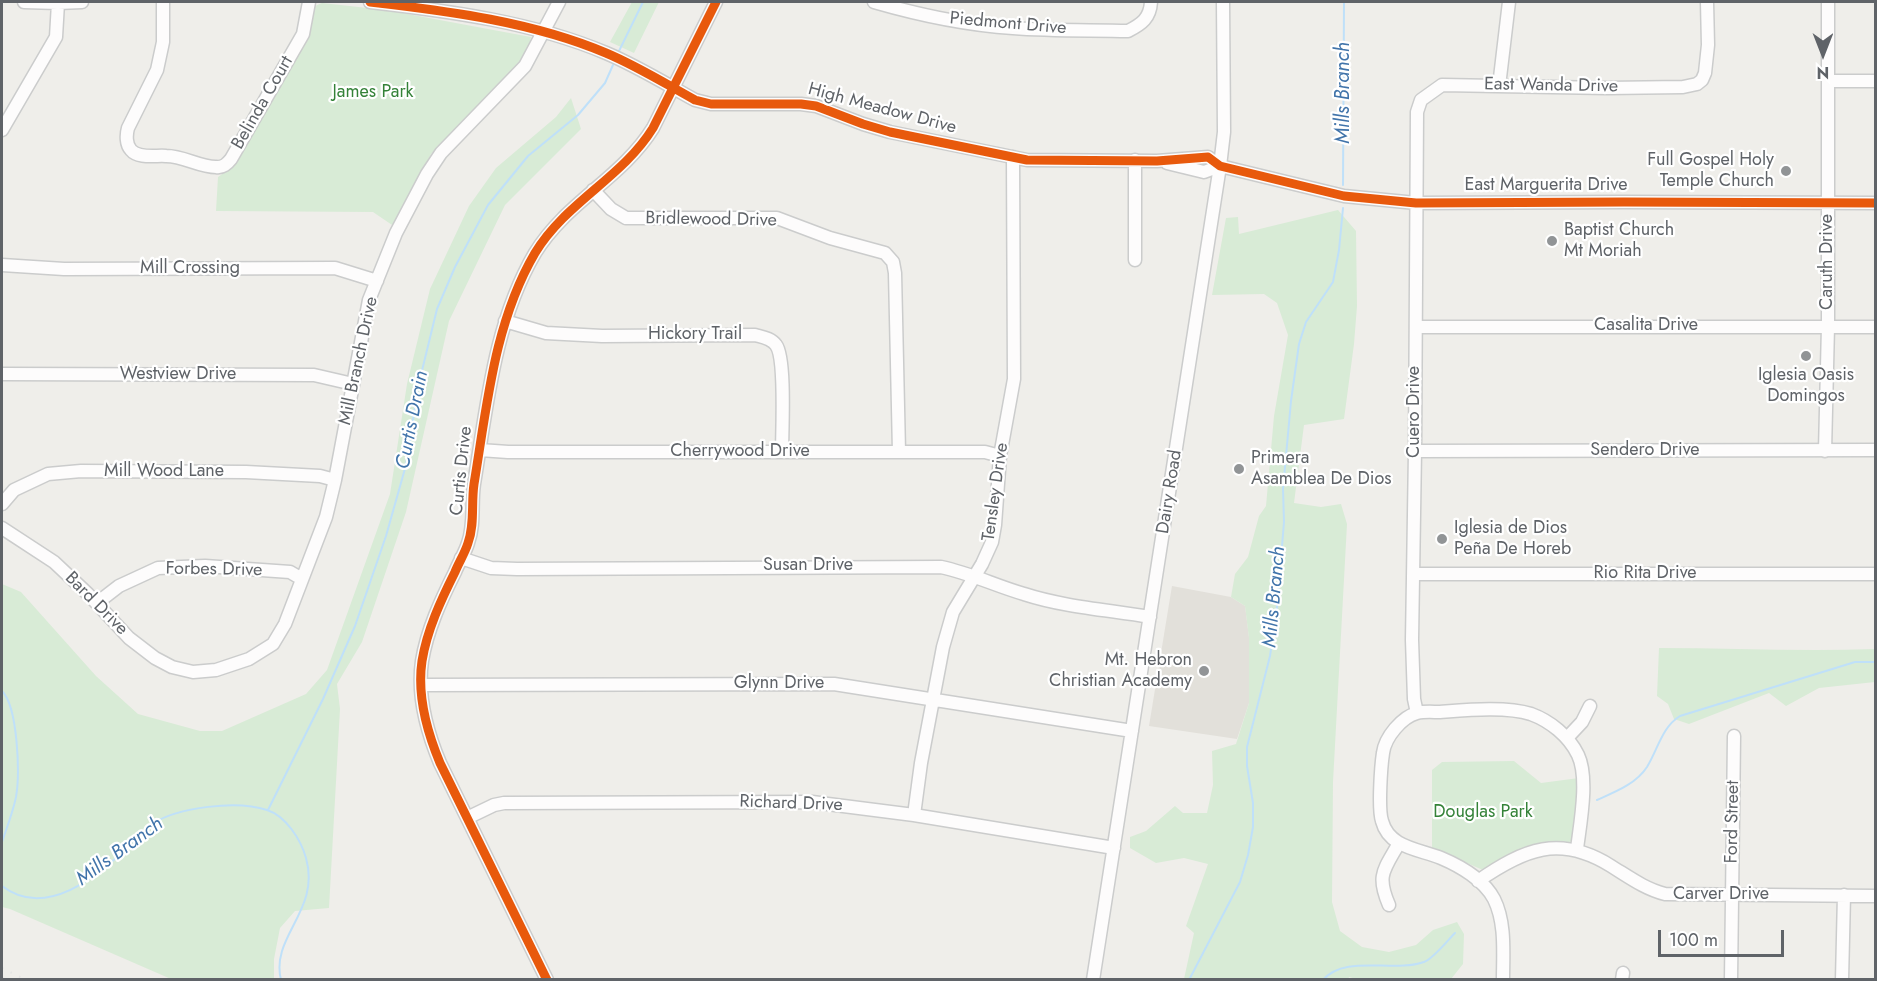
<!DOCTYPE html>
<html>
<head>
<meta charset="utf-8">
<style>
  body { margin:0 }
  #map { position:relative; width:1877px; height:981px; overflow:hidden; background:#efeeea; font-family:Jost,sans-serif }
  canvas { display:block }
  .frame { position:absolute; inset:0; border:3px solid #5f6368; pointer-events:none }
  .north { position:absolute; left:1793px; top:24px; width:60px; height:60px; -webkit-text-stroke:4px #fff; paint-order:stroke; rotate:180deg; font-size:16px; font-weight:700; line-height:24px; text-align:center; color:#5f6368 }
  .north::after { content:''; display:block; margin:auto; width:21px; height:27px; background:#5f6368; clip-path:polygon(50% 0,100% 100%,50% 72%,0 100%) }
  .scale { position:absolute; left:1658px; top:930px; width:126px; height:27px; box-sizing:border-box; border:3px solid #5f6368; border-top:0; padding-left:8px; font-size:18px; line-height:21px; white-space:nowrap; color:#5f6368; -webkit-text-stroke:4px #fff; paint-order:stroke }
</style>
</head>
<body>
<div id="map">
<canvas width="1877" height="981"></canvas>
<div class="frame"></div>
<div class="north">N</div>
<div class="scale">100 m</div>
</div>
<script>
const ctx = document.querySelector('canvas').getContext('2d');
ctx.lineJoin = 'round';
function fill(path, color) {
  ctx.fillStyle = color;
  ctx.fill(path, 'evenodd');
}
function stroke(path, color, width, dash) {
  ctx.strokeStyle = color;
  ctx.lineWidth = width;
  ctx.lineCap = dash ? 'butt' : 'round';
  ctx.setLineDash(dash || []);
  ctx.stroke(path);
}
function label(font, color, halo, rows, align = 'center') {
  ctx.font = font + ' Jost,sans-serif';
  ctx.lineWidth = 4.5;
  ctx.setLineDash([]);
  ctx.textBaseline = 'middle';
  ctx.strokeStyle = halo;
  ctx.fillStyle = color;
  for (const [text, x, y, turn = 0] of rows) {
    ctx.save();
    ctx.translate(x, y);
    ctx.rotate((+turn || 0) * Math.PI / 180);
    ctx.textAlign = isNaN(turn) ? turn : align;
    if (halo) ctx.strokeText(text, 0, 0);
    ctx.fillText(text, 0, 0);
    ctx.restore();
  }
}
const education = new Path2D(`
  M1172 586 1231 597 1245 606 1249 638V703L1237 739 1149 726Z`);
const green = new Path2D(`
  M632 2H659L634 53 610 42Z
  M322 3 386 10 531 37 527 55 431 154 395 227 373 212 216 211 218 177 234 166 300 53 310 32 315 6Z
  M571 98 581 129 505 205 449 321 406 512 362 642 337 684 340 709 329 908 295 911 280 928 274 959V979H171L10 909 2 907V584L21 592 96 676 138 714 200 731H222L306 694 327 670 390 494 407 384 430 289 469 206 496 168 556 117Z
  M1338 210 1356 231 1357 306 1354 344 1344 419 1304 425 1294 503 1321 507 1341 504 1347 524 1333 782 1332 902 1340 931 1362 947 1389 952 1416 945 1433 930 1457 922 1464 934 1463 964 1451 979 1360 980 1349 977 1348 980 1184 979 1194 933 1186 926 1208 864 1184 858 1156 863 1130 848V837L1146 831 1175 806 1183 813H1207L1213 785 1212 751 1236 744 1249 703V638L1245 606 1231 597 1235 574 1248 557 1259 516 1266 506 1274 416 1288 335 1277 303 1264 294 1212 295 1226 218 1238 217 1239 234Z
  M1659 648C1731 648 1803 652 1875 649V682L1819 688 1786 706 1769 693 1689 724 1674 719 1668 704 1657 696Z
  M1514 761 1541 783 1579 778 1576 816 1572 841 1483 870 1432 848V770L1442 762Z`);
const stream = new Path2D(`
  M619 51 643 2
  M1343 185 1344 2
  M2 691C18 707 20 774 16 797 13 812 7 827 2 842
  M1597 800C1615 792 1636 784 1647 767 1658 749 1662 727 1680 716L1855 662H1876
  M268 810 323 699 355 626 386 536 406 465 418 387 437 309 455 267 488 205 528 156 578 115 605 83 613 65
  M2 886C37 913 78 890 108 865 123 853 136 835 152 824 178 807 237 800 267 810 286 816 301 840 306 858 321 911 270 936 281 980
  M1189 980 1240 882 1248 855 1253 827V803L1247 766V747L1270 656 1277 607 1284 522 1283 489 1291 401 1299 344 1306 322 1333 282 1339 250 1343 208
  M1323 980C1345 954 1393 973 1424 962 1433 959 1447 941 1455 933`);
const minor = new Path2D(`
  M24 2 58 3 82 2
  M163 2V42L157 70 128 128C126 135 126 145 131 150 138 159 157 155 166 156 184 156 199 167 216 167 223 168 227 164 231 159L303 34 309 2
  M370 2C449 11 533 22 606 53 637 66 666 84 695 100L711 104H801L816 106 863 124 890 132 1027 160 1157 161 1208 157 1220 166 1344 196 1416 203 1624 202 1876 203
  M874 2C919 15 966 25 1013 28 1051 31 1089 30 1128 31 1142 24 1150 18 1151 2
  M1828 81H1876
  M1499 86 1509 2
  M2 130 56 37 58 3
  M1135 160V260
  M1167 163 1204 172 1220 166
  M593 190 611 209 626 218H777L830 238 885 253 893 262 895 273 899 452
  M2 265 64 269 335 268 377 281
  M505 321 546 333 602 336 755 335C762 337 771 338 776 345 786 358 782 432 782 452
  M1416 327H1876
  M2 374 314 375 353 384
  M480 450 508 452H985L1000 456
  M1415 451 1876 450
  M1825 451 1828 326V2
  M2 504 14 490 48 474 81 471 246 472 320 476 335 480
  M2 528 54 562 88 594 129 638 155 658 172 667 193 672 216 670 249 659 273 644 285 624 326 517 335 480 369 300 396 233 427 174 441 153 525 66 559 2
  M461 558 491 568 517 569 941 567C970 573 996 586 1024 594 1064 607 1109 610 1150 617
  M1414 574H1876
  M97 603 119 586 158 568 205 566 290 572 302 579
  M422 685 834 684 1132 731
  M1417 713 1414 699 1412 640 1415 451 1417 112 1421 100 1442 85 1607 88 1683 87 1697 84 1702 80 1705 73 1708 45 1707 2
  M1567 738 1582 722 1590 706
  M914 815 921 763 943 647 953 612 982 564 992 542 995 525 1000 456 1014 379 1013 157
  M467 818 494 805 504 803 812 802 914 815 1114 848
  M1478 881C1524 849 1560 834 1611 866 1629 877 1645 889 1665 894L1876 896
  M1389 905C1376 875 1384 870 1399 843
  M547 980 440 763C427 732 417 695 422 661 427 630 441 600 455 572 459 562 465 553 468 543 475 524 471 504 474 484 487 406 494 323 535 253 566 202 622 178 653 128L716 2
  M1093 980 1220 166 1224 132 1223 2
  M1503 980C1503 953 1506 923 1494 899 1484 880 1460 866 1441 858 1419 849 1389 848 1382 821 1378 809 1381 766 1383 753 1385 737 1402 717 1417 713 1424 711 1433 712 1440 712 1466 710 1506 706 1531 714 1550 721 1569 736 1578 755 1589 778 1580 824 1577 849
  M1622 980 1623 973
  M1731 980 1734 736
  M1842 980 1844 895`);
const tram = new Path2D(`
  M2 977 6 980`);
const rail = new Path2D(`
  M2 968 26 980`);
const cycleway = new Path2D(`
  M370 2C449 11 533 22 606 53 637 66 666 84 695 100L711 104H801L816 106 863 124 890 132 1027 160 1157 161 1208 157 1220 166 1344 196 1416 203 1624 202 1876 203
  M547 980 440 763C427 732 417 695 422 661 427 630 441 600 455 572 459 562 465 553 468 543 475 524 471 504 474 484 487 406 494 323 535 253 566 202 622 178 653 128L716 2`);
const markers = [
  [1786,171,6,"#919496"],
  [1552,241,6,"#919496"],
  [1806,356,6,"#919496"],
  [1239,469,6,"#919496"],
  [1442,539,6,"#919496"],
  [1204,671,6,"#919496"]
];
const streetNames = [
  ["Piedmont Drive",1008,24,5],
  ["East Wanda Drive",1551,86,1],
  ["Belinda Court",263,103,-60],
  ["High Meadow Drive",882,109,15],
  ["East Marguerita Drive",1546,186],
  ["Bridlewood Drive",711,220,1],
  ["Caruth Drive",1828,262,-90],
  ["Mill Crossing",190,269],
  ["Casalita Drive",1646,326],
  ["Hickory Trail",695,335],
  ["Mill Branch Drive",359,361,-78],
  ["Westview Drive",178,375],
  ["Cuero Drive",1415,412,-90],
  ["Sendero Drive",1645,451],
  ["Cherrywood Drive",740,452],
  ["Curtis Drive",462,471,-84],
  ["Mill Wood Lane",164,472],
  ["Tensley Drive",996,492,-82],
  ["Dairy Road",1170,492,-81],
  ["Susan Drive",808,566],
  ["Forbes Drive",214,570,1],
  ["Rio Rita Drive",1645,574],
  ["Bard Drive",96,604,45],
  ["Glynn Drive",779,684],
  ["Richard Drive",791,804,2],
  ["Ford Street",1733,822,-89],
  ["Carver Drive",1721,895]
];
const parkNames = [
  ["James Park",373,93],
  ["Douglas Park",1483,813]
];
const poiNames = [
  ["Full Gospel Holy",1774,161,"right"],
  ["Temple Church",1774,182,"right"],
  ["Baptist Church",1564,231],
  ["Mt Moriah",1564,252],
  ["Iglesia Oasis",1806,376,"center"],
  ["Domingos",1806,397,"center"],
  ["Primera",1251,459],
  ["Asamblea De Dios",1251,480],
  ["Iglesia de Dios",1454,529],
  ["Peña De Horeb",1454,550],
  ["Mt. Hebron",1192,661,"right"],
  ["Christian Academy",1192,682,"right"]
];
const waterNames = [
  ["Mills Branch",1344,93,-90],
  ["Curtis Drain",413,420,-79],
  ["Mills Branch",1275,597,-85],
  ["Mills Branch",120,852,-36]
];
fill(education, '#e2e0da');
fill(green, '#d8ebd6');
stroke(stream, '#bfe0f9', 2);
stroke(minor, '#cbcccc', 15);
stroke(minor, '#fdfcfc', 12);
stroke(tram, '#e4e4e4', 1.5);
stroke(rail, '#e4e4e4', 2, [1.5, 8]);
stroke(cycleway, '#e8590c', 9);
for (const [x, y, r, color] of markers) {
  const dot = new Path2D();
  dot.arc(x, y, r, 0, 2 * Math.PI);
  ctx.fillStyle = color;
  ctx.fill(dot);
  stroke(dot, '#fff', 2);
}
label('18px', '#5f6368', '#fff', streetNames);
label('18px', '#348238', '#fff', parkNames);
label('18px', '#5f6368', '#fff', poiNames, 'left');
label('italic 20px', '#4174aa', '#fff', waterNames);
</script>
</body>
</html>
